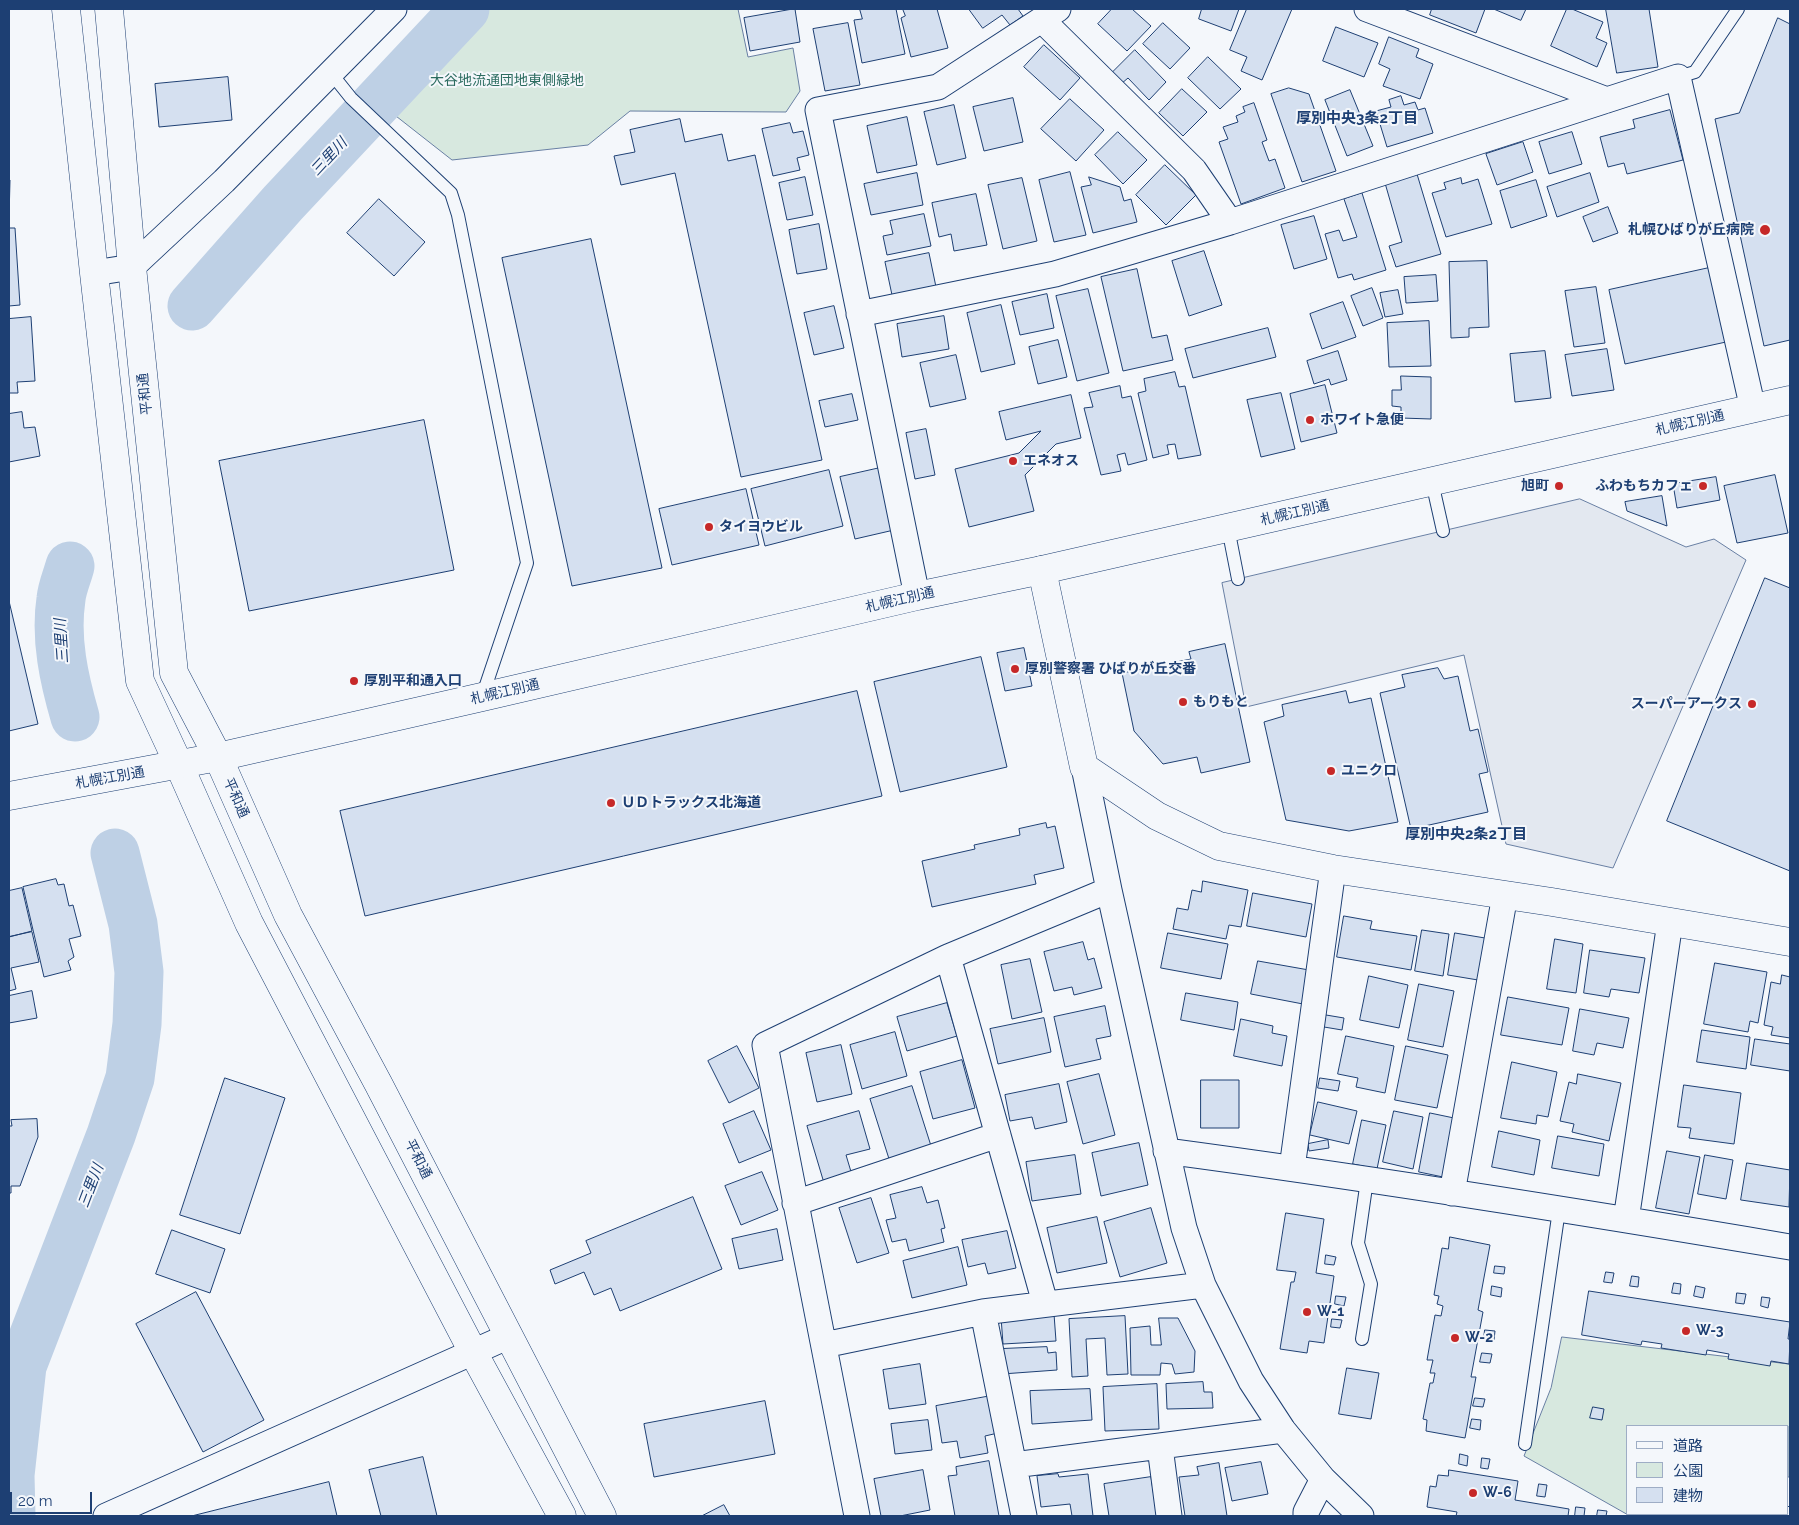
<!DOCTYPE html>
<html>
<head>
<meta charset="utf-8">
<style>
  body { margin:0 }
  #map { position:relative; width:1799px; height:1525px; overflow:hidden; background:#f4f7fb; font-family:Raleway,"Noto Sans JP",sans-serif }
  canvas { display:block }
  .frame { position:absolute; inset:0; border:10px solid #1d3f73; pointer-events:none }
  .legend { position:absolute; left:1626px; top:1425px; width:162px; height:90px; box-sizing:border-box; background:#f4f7fb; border:1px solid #9eadc5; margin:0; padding:6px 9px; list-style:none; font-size:15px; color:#1d3f73 }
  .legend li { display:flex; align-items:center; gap:10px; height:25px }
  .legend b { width:25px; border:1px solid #9eadc5 }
  .scale { position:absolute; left:10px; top:1492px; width:82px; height:22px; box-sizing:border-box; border:2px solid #1d3f73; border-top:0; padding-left:6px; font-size:15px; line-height:18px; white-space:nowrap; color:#1d3f73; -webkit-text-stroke:4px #f4f7fb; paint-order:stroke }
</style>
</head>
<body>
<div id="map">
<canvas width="1799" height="1525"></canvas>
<div class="frame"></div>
<ul class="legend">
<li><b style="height:6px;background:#f4f7fb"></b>道路</li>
<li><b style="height:14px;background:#d7e8df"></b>公園</li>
<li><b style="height:14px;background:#d5e0f0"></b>建物</li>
</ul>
<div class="scale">20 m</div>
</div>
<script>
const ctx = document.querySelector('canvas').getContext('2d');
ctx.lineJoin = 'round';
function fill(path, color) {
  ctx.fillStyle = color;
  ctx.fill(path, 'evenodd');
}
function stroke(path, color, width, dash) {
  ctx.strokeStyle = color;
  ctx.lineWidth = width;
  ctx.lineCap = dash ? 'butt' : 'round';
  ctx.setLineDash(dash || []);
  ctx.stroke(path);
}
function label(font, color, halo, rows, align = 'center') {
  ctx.font = font + ' Raleway,"Noto Sans JP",sans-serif';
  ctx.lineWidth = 4;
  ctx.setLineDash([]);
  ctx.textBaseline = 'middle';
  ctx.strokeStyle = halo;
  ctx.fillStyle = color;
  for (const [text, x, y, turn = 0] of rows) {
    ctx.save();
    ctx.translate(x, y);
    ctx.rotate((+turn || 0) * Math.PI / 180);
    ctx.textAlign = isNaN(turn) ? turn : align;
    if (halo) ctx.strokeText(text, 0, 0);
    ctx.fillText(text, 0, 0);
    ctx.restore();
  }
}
const green = new Path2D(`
  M473 9H738L748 57 793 48 800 91 786 112 630 111 588 145 452 160 387 109Z
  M1562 1337 1789 1364 1790 1358V1477H1788V1426H1628V1514H1630V1516L1524 1456 1551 1388Z`);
const parking = new Path2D(`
  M1580 499 1686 547 1714 539 1746 560 1613 868 1506 844 1464 655 1246 707 1222 583Z`);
const river = new Path2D(`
  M192 306 283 203 465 9
  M70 566C67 577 62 588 61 599 55 639 64 679 75 717
  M11 1516 10 1475 22 1366 111 1135 130 1078 137 1024 139 972 133 924 115 853`);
const building = new Path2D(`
  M795 9 800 42 750 51 744 18Z
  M860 9H896L905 54 862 63 854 20 862 19Z
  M903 9H937L948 48 911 57 901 18 905 16Z
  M969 9H1018L1023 16 1010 25 1002 15 983 28Z
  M1112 9H1132L1151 26 1127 51 1098 24Z
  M1202 9H1239L1231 31 1199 19Z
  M1247 9H1292L1262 80 1241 71 1247 57 1230 50Z
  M1432 9H1485L1476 33 1430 15Z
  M1494 9H1526L1521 20Z
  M1567 9H1572L1603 22 1596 38 1607 43 1597 67 1551 46Z
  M1606 9H1649L1658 67 1617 73Z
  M1778 18 1790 24V340L1764 346 1715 119 1739 113Z
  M848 23 860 85 825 91 813 29Z
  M1163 23 1190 48 1170 69 1143 44Z
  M1336 27 1378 43 1364 77 1323 61Z
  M1389 37 1419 49 1416 57 1433 64 1420 99 1383 86 1390 69 1379 64Z
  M1044 45 1080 78 1060 100 1024 67Z
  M1135 50 1166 82 1149 100 1128 78 1121 84 1111 74Z
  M1208 57 1241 89 1220 109 1188 78Z
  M228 77 232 120 159 127 155 84Z
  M1289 88 1309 94 1336 171 1302 182 1271 94Z
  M1182 89 1207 112 1183 136 1159 113Z
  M1350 90 1373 146 1347 156 1325 100Z
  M1401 96 1404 105 1415 102 1418 110 1425 108 1433 133 1387 147 1376 111 1391 107 1389 100Z
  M1013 98 1023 142 984 151 973 107Z
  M1070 99 1104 130 1076 161 1041 129Z
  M1254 103 1267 140 1262 142 1269 161 1275 159 1285 188 1241 204 1219 142 1228 139 1223 127 1238 122 1236 116 1245 112 1243 107Z
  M954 105 966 158 937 165 924 112Z
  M1670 110 1683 160 1627 174 1624 163 1608 167 1600 137 1635 128 1633 120Z
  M907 117 917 165 877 173 867 126Z
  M680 119 685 142 722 134 728 161 755 155 822 460 741 477 675 173 621 185 614 156 635 152 630 130Z
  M790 123 793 133 803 131 809 155 797 158 800 170 773 176 762 129Z
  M1118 132 1147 160 1123 184 1095 155Z
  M1572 132 1582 164 1549 174 1539 142Z
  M1523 142 1533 172 1497 185 1486 154Z
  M1165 165 1196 195 1166 225 1136 195Z
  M1070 172 1086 235 1054 242 1039 180Z
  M917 173 923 205 871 215 864 184Z
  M1590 173 1599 202 1557 217 1547 187Z
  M1417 174 1441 254 1396 267 1389 246 1402 242 1385 183Z
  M805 177 813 215 787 220 779 183Z
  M1089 177 1120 187 1124 201 1131 199 1137 222 1093 233 1081 187 1091 185Z
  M1022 178 1037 241 1003 249 988 185Z
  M1461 178 1462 184 1478 179 1492 224 1446 237 1432 193 1446 189 1444 183Z
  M9 180H10L9 219Z
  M1536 180 1547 216 1511 228 1500 191Z
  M1362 193 1386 270 1354 280 1352 274 1338 278 1325 234 1339 230 1343 241 1357 237 1344 199Z
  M976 194 987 245 954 251 951 234 939 237 932 203Z
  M379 199 425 242 394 276 347 233Z
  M1608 207 1618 233 1593 242 1583 217Z
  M924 214 931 246 887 255 883 236 893 234 890 221Z
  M1314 216 1327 259 1294 269 1281 225Z
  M819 224 827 269 797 274 789 230Z
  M9 228H15L20 305 9 306Z
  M591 239 662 568 572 586 502 258Z
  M1204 251 1222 305 1189 316 1172 261Z
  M929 253 936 287 892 295 885 262Z
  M1487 261 1489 327 1469 328V337L1451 338 1449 262Z
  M1709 268 1726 342 1625 364 1609 290Z
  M1137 269 1152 338 1167 335 1173 360 1123 371 1101 277Z
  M1436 275 1438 301 1406 303 1404 277Z
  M1596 287 1605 343 1574 347 1565 291Z
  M1372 288 1383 318 1363 326 1351 296Z
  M1088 289 1109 373 1077 381 1056 296Z
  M1398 290 1403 314 1385 317 1380 293Z
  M1047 294 1054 328 1020 335 1012 302Z
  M1343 302 1356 337 1322 349 1310 314Z
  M1001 305 1015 364 981 372 967 313Z
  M834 306 844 348 814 355 804 313Z
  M944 316 949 349 902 357 897 324Z
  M31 317 35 381 17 382 18 393H9V319Z
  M1429 321 1431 366 1389 367 1387 323Z
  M1268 328 1276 357 1193 378 1185 349Z
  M1058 340 1067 377 1038 384 1029 347Z
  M1607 349 1614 390 1572 396 1565 355Z
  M1338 351 1347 380 1331 385 1329 379 1314 384 1307 361Z
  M1545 351 1551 398 1515 402 1510 354Z
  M956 355 966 399 930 407 920 363Z
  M1175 372 1179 387 1185 386 1201 455 1178 459 1175 444 1167 445 1169 454 1153 458 1138 393 1146 391 1144 379Z
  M1401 376 1431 377V419L1401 418V407L1392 406V390H1401Z
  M1325 385 1337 433 1301 442 1290 394Z
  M1120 386 1122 398 1131 396 1147 460 1128 465 1125 453 1117 455 1121 471 1101 475 1084 408 1093 407 1089 393Z
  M1281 393 1295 449 1261 457 1247 400Z
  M852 394 858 420 825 427 819 401Z
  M1071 395 1081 438 1056 444 1025 475 1034 511 969 527 955 469 1019 453 1041 431 1006 440 999 412Z
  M22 412 24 428 35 427 40 456 9 462V414Z
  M424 420 454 570 249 611 219 461Z
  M926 429 935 475 915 479 906 433Z
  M880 468 894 530 855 539 840 477Z
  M829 470 843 526 765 546 751 489Z
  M1775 475 1788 533 1737 543 1724 486Z
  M1716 477 1720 500 1677 508 1673 484Z
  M746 489 759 545 672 565 659 509Z
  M1662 496 1667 526 1627 511 1625 502Z
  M1765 578 1790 588V871L1667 821Z
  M9 601 38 724 9 731Z
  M1225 644 1250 762 1201 773 1197 757 1163 764 1134 731 1122 673 1191 659 1189 652Z
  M1024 648 1032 686 1005 691 997 653Z
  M981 657 1007 767 900 792 874 682Z
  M1438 668 1444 679 1458 676 1470 731 1478 729 1488 772 1479 774 1488 812 1411 829 1380 693 1405 687 1402 675Z
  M857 691 882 796 365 916 340 811Z
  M1346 691 1349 703 1371 698 1398 822 1349 831 1286 820 1264 722 1284 716 1282 705Z
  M1046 823 1047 828 1055 826 1064 868 1034 875 1036 884 932 907 922 861 975 849 974 845 1020 835 1019 829Z
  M56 879 58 885 64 884 69 906 73 905 81 936 69 939 74 957 68 961 71 970 44 977 23 887Z
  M1203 881 1248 890 1241 927 1229 925 1226 939 1173 929 1177 908 1188 910 1192 890 1201 892Z
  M22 888 32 931 9 937V891Z
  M1253 893 1312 904 1306 937 1247 926Z
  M1344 916 1372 921 1370 929 1417 936 1411 970 1337 957Z
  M1422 930 1449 934 1443 976 1415 971Z
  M32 932 39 962 11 968 16 989 9 991V937Z
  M1168 933 1228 944 1221 979 1161 968Z
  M1455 933 1485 938 1478 980 1448 975Z
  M1555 939 1583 944 1576 993 1547 989Z
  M1083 942 1088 960 1094 958 1102 988 1074 995 1072 987 1054 991 1044 952Z
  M1590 950 1645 958 1639 993 1611 989 1609 997 1584 993Z
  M1030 959 1042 1012 1012 1019 1001 965Z
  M1258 961 1309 970 1303 1004 1251 994Z
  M1715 963 1767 972 1758 1023 1750 1021 1748 1032 1704 1024Z
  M1782 975 1790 977V1038L1771 1035 1773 1027 1764 1025 1771 982 1780 984Z
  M1369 976 1408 985 1399 1028 1360 1020Z
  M1419 984 1454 991 1443 1047 1408 1040Z
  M32 991 37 1018 9 1023V996Z
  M1186 993 1238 1002 1234 1030 1181 1020Z
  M1508 997 1569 1008 1562 1045 1501 1035Z
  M947 1003 957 1036 907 1051 897 1017Z
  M1105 1006 1111 1036 1096 1039 1101 1059 1065 1067 1054 1017Z
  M1580 1009 1629 1018 1623 1048 1597 1043 1594 1055 1573 1051Z
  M1326 1015 1344 1018 1342 1030 1324 1027Z
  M1044 1018 1051 1052 998 1064 990 1029Z
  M1241 1019 1273 1026 1272 1033 1287 1036 1282 1066 1234 1056Z
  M1702 1030 1750 1037 1746 1069 1697 1062Z
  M895 1032 907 1076 862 1089 850 1045Z
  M1346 1036 1394 1046 1385 1093 1356 1087 1358 1078 1338 1074Z
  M1755 1039 1790 1044V1071L1751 1065Z
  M841 1045 852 1094 817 1102 806 1053Z
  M737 1046 759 1088 729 1103 708 1061Z
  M1406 1046 1448 1055 1437 1108 1395 1100Z
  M962 1060 975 1108 933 1119 920 1072Z
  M1512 1062 1557 1072 1548 1117 1537 1115 1536 1124 1501 1118Z
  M1099 1074 1115 1135 1083 1144 1067 1082Z
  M1578 1074 1621 1083 1609 1141 1572 1132 1574 1124 1560 1121 1569 1082 1576 1084Z
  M225 1078 285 1098 240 1234 180 1215Z
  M1320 1078 1340 1081 1338 1091 1318 1088Z
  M1201 1080H1239V1128H1201Z
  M1059 1084 1067 1122 1035 1129 1032 1117 1010 1121 1005 1095Z
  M1684 1085 1741 1093 1734 1144 1689 1138 1691 1128 1678 1127Z
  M912 1086 932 1149 890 1162 870 1099Z
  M1318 1102 1357 1111 1349 1144 1310 1135Z
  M754 1111 771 1150 739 1163 723 1124Z
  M859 1111 870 1149 846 1155 852 1175 824 1183 807 1126Z
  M1394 1111 1423 1117 1413 1169 1383 1162Z
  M1430 1113 1454 1118 1443 1177 1419 1172Z
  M37 1119 38 1137 20 1186H11V1193H9V1126H12L11 1120Z
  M1362 1120 1386 1125 1377 1169 1353 1164Z
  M1499 1131 1540 1140 1534 1175 1492 1167Z
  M1558 1136 1604 1144 1599 1176 1552 1168Z
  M1328 1140 1329 1148 1309 1151 1308 1144Z
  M1139 1143 1148 1185 1101 1196 1092 1153Z
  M1667 1151 1700 1157 1689 1214 1656 1208Z
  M1075 1155 1081 1194 1032 1201 1026 1162Z
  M1705 1155 1733 1160 1726 1199 1698 1194Z
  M1747 1163 1790 1170 1789 1207 1741 1200Z
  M762 1172 778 1210 741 1225 725 1186Z
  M922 1187 927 1203 938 1200 945 1228 941 1229 944 1242 909 1251 906 1239 892 1242 886 1220 896 1218 890 1195Z
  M693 1197 722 1269 620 1311 611 1288 594 1295 584 1272 555 1284 550 1270 591 1253 586 1241Z
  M871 1198 889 1253 857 1263 839 1208Z
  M1151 1208 1167 1263 1120 1277 1104 1222Z
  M1286 1213 1324 1219 1316 1273 1334 1276 1324 1343 1309 1341 1307 1353 1280 1349 1291 1282H1294L1296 1272 1277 1270Z
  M1097 1217 1107 1263 1057 1273 1047 1228Z
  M777 1229 783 1260 739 1269 732 1239Z
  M172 1230 225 1249 210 1293 156 1274Z
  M1007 1231 1016 1268 988 1274 985 1263 968 1267 962 1240Z
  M1450 1237 1490 1245 1478 1310 1483 1312 1471 1377H1476L1465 1438 1426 1431 1427 1420 1423 1419 1430 1383H1433L1435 1373H1430L1433 1360H1427L1435 1315 1441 1316 1443 1306 1437 1304 1439 1296 1434 1295 1442 1248 1448 1249Z
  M958 1247 967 1285 912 1298 903 1261Z
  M1326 1255 1336 1257 1334 1265 1325 1264Z
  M1495 1266 1505 1267 1504 1274 1494 1273Z
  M1606 1272 1614 1273 1612 1283 1604 1282Z
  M1632 1276 1639 1277 1638 1287 1630 1286Z
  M1674 1283 1681 1284 1680 1294 1672 1293Z
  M1492 1286 1502 1288 1501 1297 1491 1295Z
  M1696 1286 1705 1288 1703 1298 1694 1296Z
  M1589 1291 1790 1322 1788 1339H1790L1789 1364 1771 1361 1770 1366 1728 1359 1729 1354 1707 1350 1706 1355 1661 1348 1662 1344 1642 1341 1641 1345 1582 1335Z
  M196 1292 264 1420 203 1452 136 1324Z
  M1737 1293 1746 1294 1744 1304 1736 1303Z
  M1336 1296 1346 1297 1344 1306 1335 1304Z
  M1762 1297 1770 1298 1768 1308 1761 1306Z
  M1054 1314 1056 1341 1003 1344 1001 1317Z
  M1125 1316 1128 1374 1107 1375 1105 1338 1086 1339 1088 1376 1072 1377 1069 1319Z
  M1159 1318H1178L1195 1351 1194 1372 1175 1374 1172 1364 1161 1363 1160 1375H1131L1130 1328 1150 1326 1151 1345H1161Z
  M1332 1319 1342 1320 1340 1328 1331 1327Z
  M1485 1330 1495 1331 1494 1340 1484 1338Z
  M1047 1347 1048 1353 1056 1352 1057 1370 1002 1374 1001 1349Z
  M1482 1353 1492 1354 1490 1363 1480 1362Z
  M920 1364 926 1404 889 1409 883 1370Z
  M1347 1368 1379 1373 1371 1419 1339 1414Z
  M1203 1382 1204 1392H1212L1213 1408 1167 1409 1166 1384Z
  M1157 1384 1159 1429 1105 1431 1103 1387Z
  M1090 1389 1092 1420 1032 1424 1030 1391Z
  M991 1396 998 1433 985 1436 988 1453 960 1458 957 1441 942 1443 936 1406Z
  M1475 1398 1485 1399 1483 1407 1473 1406Z
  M765 1401 775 1454 654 1477 644 1424Z
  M1593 1407 1604 1409 1602 1420 1590 1418Z
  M1472 1419 1481 1420 1480 1430 1470 1428Z
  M928 1420 932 1450 895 1454 891 1424Z
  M1460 1454 1468 1456 1467 1466 1459 1464Z
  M423 1457 437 1516H381L369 1470Z
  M1482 1458 1490 1459 1488 1469 1481 1468Z
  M989 1461 999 1516H955L948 1476 957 1475 956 1467Z
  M1261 1462 1268 1494 1232 1501 1225 1468Z
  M1219 1463 1227 1516H1185L1179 1477 1199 1475 1197 1467Z
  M923 1470 930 1510 900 1516H881L874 1479Z
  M1449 1470 1518 1481 1515 1500 1569 1509 1568 1516H1456L1457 1512 1427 1507 1430 1486 1436 1487 1438 1475 1448 1476Z
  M1058 1474 1059 1477 1088 1474 1093 1516H1072L1070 1504 1041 1507 1037 1476Z
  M1151 1477 1157 1516H1109L1104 1484Z
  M329 1482 337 1516H192Z
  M1539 1484 1547 1485 1545 1497 1537 1496Z
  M724 1505 730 1516H702Z
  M1576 1507 1585 1508 1584 1516H1575Z
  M1598 1510 1607 1511 1606 1516H1597Z`);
const lane = new Path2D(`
  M331 73 351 98 451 193 458 215 527 563 482 697
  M1678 77 1695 72 1738 9
  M1432 482 1443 531
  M1228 528 1238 579
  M1362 1339 1371 1284 1358 1243 1367 1180
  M1525 1444 1559 1210
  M1788 1513H1790`);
const street = new Path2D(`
  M1367 9 1607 100
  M1042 20 1194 170 1230 222
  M94 273 132 267 224 181 394 9
  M859 314 1055 274 1230 222 1678 77 1753 409
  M917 596 818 110 938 87 1058 9
  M1084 767 1109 890 1184 1228 1203 1285 1251 1381 1283 1430 1323 1479 1361 1516
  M948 957 1045 1303
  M1166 1151C1375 1179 1583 1212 1790 1247
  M1292 1168 1333 869
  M1452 1193 1505 895
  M795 1203 998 1135
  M1626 1220 1670 922
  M983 1312 1024 1516
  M824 1345 983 1312 1203 1285
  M1160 1447 1169 1516
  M1014 1465 1283 1430
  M106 1516 509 1336
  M857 1516 765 1045 948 957 1109 890
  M1306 1516V1512L1323 1479`);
const secondary = new Path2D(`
  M66 9 94 273 140 681 179 765 249 923 473 1352 562 1516
  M109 9 132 267 174 673 218 757 288 915 379 1085 602 1516
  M1042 570 1084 767 1157 816 1219 846 1333 869 1552 902 1790 942`);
const highway = new Path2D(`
  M9 796 218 757 482 697 917 596 1042 570 1790 400`);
const markers = [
  [1765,230,6,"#c62828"],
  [1310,420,5,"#c62828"],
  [1013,461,5,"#c62828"],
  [1559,486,5,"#c62828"],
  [1703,486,5,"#c62828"],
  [709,527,5,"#c62828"],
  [1015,669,5,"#c62828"],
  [354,681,5,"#c62828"],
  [1183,702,5,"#c62828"],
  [1752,704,5,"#c62828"],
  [1331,771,5,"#c62828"],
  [611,803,5,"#c62828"],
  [1307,1312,5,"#c62828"],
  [1686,1331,5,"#c62828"],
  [1455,1338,5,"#c62828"],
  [1473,1493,5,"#c62828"]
];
const parkNames = [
  ["大谷地流通団地東側緑地",507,81]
];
const poiNames = [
  ["札幌ひばりが丘病院",1754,230,"right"],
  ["ホワイト急便",1320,420],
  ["エネオス",1023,461],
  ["旭町",1549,486,"right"],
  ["ふわもちカフェ",1693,486,"right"],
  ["タイヨウビル",719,527],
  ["厚別警察署 ひばりが丘交番",1025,669],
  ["厚別平和通入口",364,681],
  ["もりもと",1193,702],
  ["スーパーアークス",1742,704,"right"],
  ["ユニクロ",1341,771],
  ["ＵＤトラックス北海道",621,803],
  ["W-1",1317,1312],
  ["W-3",1696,1331],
  ["W-2",1465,1338],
  ["W-6",1483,1493]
];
const streetNames = [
  ["平和通",145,394,-96],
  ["札幌江別通",1690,423,-13],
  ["札幌江別通",1295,513,-13],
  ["札幌江別通",900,600,-13],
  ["札幌江別通",505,692,-13],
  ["札幌江別通",110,778,-10],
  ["平和通",236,798,66],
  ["平和通",418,1159,63]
];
const neighbourhoodNames = [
  ["厚別中央3条2丁目",1357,118],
  ["厚別中央2条2丁目",1466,834]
];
const waterNames = [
  ["三里川",329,157,-47],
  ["三里川",62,641,-94],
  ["三里川",91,1186,-69]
];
fill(green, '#d7e8df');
stroke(green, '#687fa3', 1);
fill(parking, '#e3e8f0');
stroke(parking, '#687fa3', 1);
stroke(river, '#bed0e5', 49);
fill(building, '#d5e0f0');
stroke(building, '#1d3f73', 1);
stroke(lane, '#1d3f73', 14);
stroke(street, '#1d3f73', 27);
stroke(secondary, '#1d3f73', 29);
stroke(highway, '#1d3f73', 29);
stroke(lane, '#f4f7fb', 12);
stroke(street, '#f4f7fb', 25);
stroke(secondary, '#f4f7fb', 28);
stroke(highway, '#f4f7fb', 28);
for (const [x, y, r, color] of markers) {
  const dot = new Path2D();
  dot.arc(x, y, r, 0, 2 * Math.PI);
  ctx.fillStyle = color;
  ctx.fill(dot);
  stroke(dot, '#f4f7fb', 2);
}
label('14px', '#2c6c60', '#f4f7fb', parkNames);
label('bold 14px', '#1d3f73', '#f4f7fb', poiNames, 'left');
label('14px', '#1d3f73', '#f4f7fb', streetNames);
label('bold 15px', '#1d3f73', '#f4f7fb', neighbourhoodNames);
label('italic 15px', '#1d3f73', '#f4f7fb', waterNames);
</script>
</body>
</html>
